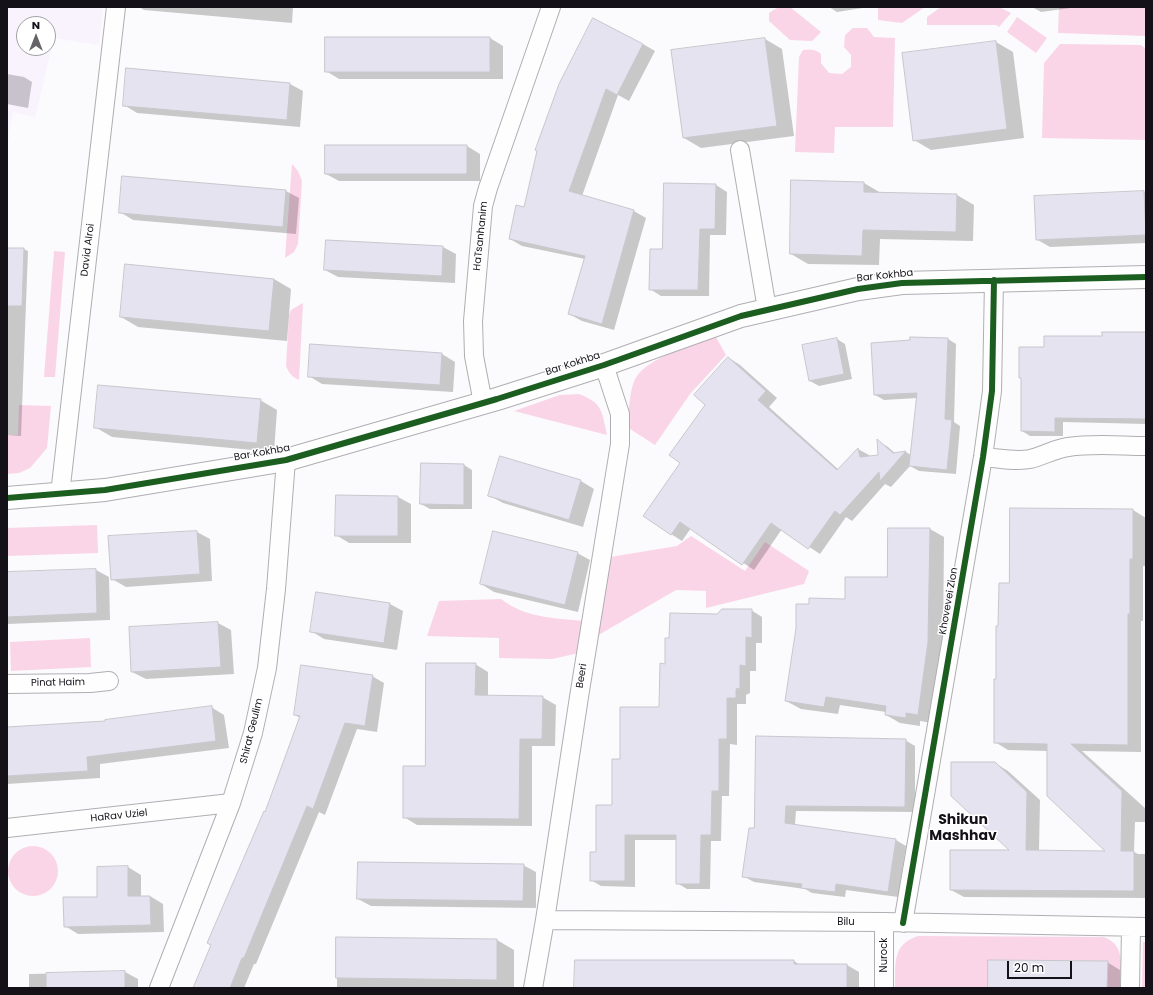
<!DOCTYPE html>
<html>
<head>
<meta charset="utf-8">
<style>
  body { margin:0 }
  #map { position:relative; width:1153px; height:995px; overflow:hidden; background:#fbfafc; font-family:Poppins,sans-serif }
  canvas { display:block }
  .frame { position:absolute; inset:0; border:8px solid #151119; pointer-events:none }
  .north { position:absolute; left:16px; top:16px; width:40px; height:40px; box-sizing:border-box; background:#fff; border:1px solid #a1a0a3; border-radius:50%; rotate:0deg; font-size:11px; font-weight:700; line-height:16px; text-align:center; color:#151119 }
  .north::after { content:''; display:block; margin:auto; width:14px; height:18px; background:#666368; clip-path:polygon(50% 0,100% 100%,50% 72%,0 100%) }
  .scale { position:absolute; left:1007px; top:961px; width:65px; height:18px; box-sizing:border-box; border:2px solid #151119; border-top:0; padding-left:5px; font-size:12px; line-height:14px; white-space:nowrap; color:#151119; -webkit-text-stroke:3px #fff; paint-order:stroke }
</style>
</head>
<body>
<div id="map">
<canvas width="1153" height="995"></canvas>
<div class="frame"></div>
<div class="north">N</div>
<div class="scale">20 m</div>
</div>
<script>
const ctx = document.querySelector('canvas').getContext('2d');
ctx.lineJoin = 'round';
function fill(path, color) {
  ctx.fillStyle = color;
  ctx.fill(path, 'evenodd');
}
function stroke(path, color, width, dash) {
  ctx.strokeStyle = color;
  ctx.lineWidth = width;
  ctx.lineCap = dash ? 'butt' : 'round';
  ctx.setLineDash(dash || []);
  ctx.stroke(path);
}
function label(font, color, halo, rows, align = 'center') {
  ctx.font = font + ' Poppins,sans-serif';
  ctx.lineWidth = 3;
  ctx.setLineDash([]);
  ctx.textBaseline = 'middle';
  ctx.strokeStyle = halo;
  ctx.fillStyle = color;
  for (const [text, x, y, turn = 0] of rows) {
    ctx.save();
    ctx.translate(x, y);
    ctx.rotate((+turn || 0) * Math.PI / 180);
    ctx.textAlign = isNaN(turn) ? turn : align;
    if (halo) ctx.strokeText(text, 0, 0);
    ctx.fillText(text, 0, 0);
    ctx.restore();
  }
}
const built = new Path2D(`
  M7 7H103L99 45 54 38 35 117 13 112 7 147ZM24 24H48V48H24Z`);
const green = new Path2D(`
  M779 7H790L821 32 812 41 790 40 769 21V13Z
  M878 7H925L902 23 878 20Z
  M941 7H999L1011 13 999 27 996 25H927V17Z
  M1059 7H1146V36L1058 33Z
  M1017 17 1047 38 1036 53 1007 32Z
  M853 28H867L874 37 895 38 893 127H835L834 153 795 152 799 57 803 50C810 49 815 49 821 54V63L829 73 842 74 851 67V55L844 47 845 35Z
  M1060 44 1141 45 1146 49V140L1042 138 1044 63Z
  M292 164 298 171 302 181 298 244 294 252 285 258Z
  M54 251 65 252 55 377H44Z
  M303 303 299 380C292 377 289 373 286 366L289 315 291 310Z
  M716 337 726 355 690 394 655 445 627 427C629 414 629 387 637 376 650 357 694 344 716 337Z
  M579 394C603 403 602 412 607 435L514 411 560 395Z
  M19 405 51 406 47 448 30 468 19 473 7 474V435H18Z
  M97 525 98 553 7 556V528Z
  M691 536 745 571 765 542 809 571 804 584 706 608V591L676 590 595 637 610 557 677 546Z
  M501 599C525 618 554 618 584 621L579 653 552 659 499 658V638L427 636 439 601Z
  M90 638 91 667 11 671 10 642Z
  M8 871a25 25 0 1 1 50 0a25 25 0 1 1-50 0Z
  M918 936 1104 937C1127 946 1120 968 1120 988H1107V961L989 960 988 988H895C896 964 891 945 918 936Z
  M1143 942H1146V988H1142Z`);
const shadow = new Path2D(`
  M139 7H293L292 23 144 10Z
  M829 7H869L837 12Z
  M1032 7H1078L1041 12Z
  M490 38 503 46V79H339L326 71Z
  M765 39 782 49 794 136 701 148 684 138Z
  M996 42 1013 52 1024 138 931 150 914 140Z
  M643 44 655 51 629 101 618 95 582 196 634 211 646 218 614 330 582 321 569 314 585 259 522 246 510 239 525 208 538 151Z
  M7 74 24 77 32 82 28 108 7 104Z
  M290 84 303 91 300 127 137 113 124 105Z
  M467 146 480 154V181H339L326 174Z
  M864 183 881 193 957 195 974 205 973 241 880 239 879 265 808 264 791 254Z
  M665 184 716 185 727 192 726 235H710L709 296H661L650 289 663 250Z
  M286 191 299 198 296 234 133 220 120 212Z
  M1144 192 1146 193V243L1050 247 1036 239Z
  M443 247 456 254 455 283 338 277 325 270Z
  M7 249H24L28 251 21 436 7 435Z
  M126 265 274 279 291 289 287 341 138 327 121 317Z
  M1146 333V424L1063 422V436H1030L1022 431 1045 348 1103 337Z
  M837 339 845 344 852 379 819 386 810 381Z
  M948 339 956 344 954 422 960 426 956 474 919 471 910 466 891 487 885 484 852 521 846 517 820 554 782 529 754 570 691 528 682 541 671 534 682 463 706 404 729 358 740 365 777 398 769 407 839 470 858 449 869 455 870 457 879 456 878 441 888 447 896 454 906 452 911 455 917 398 884 400 875 395Z
  M311 345 442 354 455 362 453 392 322 384 309 376Z
  M260 400 277 410 274 452 112 437 95 427Z
  M501 458 581 481 594 489 583 527 503 503 490 496Z
  M464 465 472 470V509H430L421 504Z
  M398 497 411 504V543H349L336 535Z
  M1133 510 1146 518 1145 566H1143V621H1141V752L1082 751 1146 809V822H1135L1134 852 1138 854H1146V898L964 897 951 890 1011 851 995 763 1008 771 1040 800 1039 851 1108 852 1048 751 1008 750 995 742 999 627 1010 584Z
  M930 529 944 537 943 651 932 723 920 721V726L900 723 886 715V712L840 705 838 714 801 709 786 701 810 605 846 600 888 578Z
  M197 532 210 539 212 581 126 587 112 579Z
  M577 553 590 560 578 612 494 592 481 584Z
  M96 570 109 577 110 620 7 624V573Z
  M390 604 403 611 397 650 324 639 311 631Z
  M751 610 762 617V643H756V671H750V693L746 695V704H737V745L730 744 729 796H722L721 841H711L710 889H687L677 883V840H635V887L601 886 591 880 597 853 613 806 621 760 660 708 670 639 718 615Z
  M218 623 231 630 234 674 146 679 132 672 130 628Z
  M475 664 488 672V697H542L556 705 555 746H532V826L417 825 404 817 426 767Z
  M372 676 384 683 377 732 357 729 325 815 319 812 256 964H254L244 988H194L266 813 300 718 295 715Z
  M211 707 224 715 229 748 100 764V778L7 784V728L106 722Z
  M757 737 905 740 915 746V812L796 811 795 825 896 840 906 846 898 897 846 890 845 897 812 893 805 889 754 882 743 876 755 830Z
  M523 865 536 872V908L371 906 358 899Z
  M128 867 141 875V897L150 896 163 904 164 932 78 934 65 926 98 898Z
  M337 938 497 940 514 950V988H337Z
  M576 961H794L800 965H847L859 972V988H575Z
  M1107 962 1120 970V988H989Z
  M125 972 138 979V988H29V974Z`);
const building = new Path2D(`
  M593 18 643 44 617 95 606 89 569 191 634 210 602 324 568 314 585 256 509 239 516 205 524 207 537 151 535 150 559 84Z
  M325 37H490V72H325Z
  M765 38 777 126 683 138 671 50Z
  M996 41 1007 129 913 141 902 53Z
  M126 68 290 83 287 120 123 106Z
  M325 145H467V174H325Z
  M122 176 286 190 283 227 119 213Z
  M791 180 864 182V192L957 194 956 232 863 230 862 256 790 254Z
  M664 183 716 184 715 229H700L698 290H649L650 249H662Z
  M1144 191 1146 235 1036 240 1034 196Z
  M326 240 443 246 442 276 324 270Z
  M7 248H24L22 306H7Z
  M125 264 274 279 269 331 120 317Z
  M1102 332H1146V419L1055 418V432L1021 431V378H1019V347H1044V336H1102Z
  M910 337 948 338 945 419 952 420 947 470 909 466 917 393 874 395 871 343 910 340Z
  M837 338 844 374 809 381 802 345Z
  M310 344 442 353 440 385 308 377Z
  M728 357 766 391 758 400 837 470 858 448 860 457 878 455 877 439 893 453 906 451 880 481 879 472 840 515 835 511 808 549 771 523 742 565 680 522 671 535 643 516 680 463 669 455 705 405 694 395Z
  M98 385 261 399 257 443 94 428Z
  M500 456 581 480 569 520 488 496Z
  M421 463 464 464V505L420 504Z
  M336 495 398 496V536H335Z
  M1010 508 1133 509V559H1130V614H1128V745L1071 744 1122 791 1121 851H1134V891L950 890V850H1009L951 796V762H995L1027 792 1026 850 1105 851 1047 796V744L994 743V679H996V626H998L999 583H1009Z
  M888 528H930L928 642 918 715 906 713V718L885 715 886 706 826 697 824 707 785 701 796 628V604H809V598L845 599V577H887Z
  M197 531 200 574 111 580 108 536Z
  M493 531 578 552 565 605 480 584Z
  M96 569 97 613 7 617V572Z
  M316 592 390 603 384 643 310 632Z
  M722 609H752V638L746 637V666L740 665V688L736 689V698H727V739H719V791H712L711 835H701L700 884H676V835H625V881H590V852H596V805H612V759H620V707H659L660 663 665 664V638H669L670 613 717 614Z
  M218 622 221 667 131 672 129 627Z
  M426 663H476L475 695 543 696 542 739H520L519 819 403 818V766H425Z
  M301 665 373 675 365 726 345 723 313 809 307 806 244 958H242L230 988H193L211 945 207 943 264 811 265 812 300 716 294 715Z
  M212 706 216 741 87 757 88 771 7 776V727L105 721V720Z
  M756 736 906 739 905 807 786 806 785 823 896 839 888 892 836 884 835 892 801 888 802 884 742 877 749 828H754Z
  M358 862 524 864 523 901 357 899Z
  M128 866V896H150L151 925 64 927 63 897H97V867Z
  M336 937 497 939V980L336 978Z
  M575 960H794V964H847V988H574Z
  M988 960 1108 961 1107 988H988Z
  M125 971V988H46V973Z`);
const street = new Path2D(`
  M740 150 767 309
  M483 403 474 356 473 321 483 206 488 188 551 7
  M983 457C999 458 1015 462 1030 459 1043 456 1054 449 1068 447 1094 443 1121 446 1146 446
  M60 494 116 7
  M7 684 90 683 109 681
  M7 828 231 803
  M545 920 884 922 1146 927
  M903 923 983 457 992 391 994 280
  M159 988 231 803 253 733 267 668 276 589 286 460
  M533 988 545 920 579 697 620 444V414L604 365
  M884 988V922
  M1130 988 1131 927`);
const secondary = new Path2D(`
  M7 498 105 490 286 460 497 399 604 365 741 316 858 289 902 283 1146 277`);
const cycleway = new Path2D(`
  M7 498 105 490 286 460 497 399 604 365 741 316 858 289 902 283 1146 277
  M903 923 983 457 992 391 994 280`);
const streetNames = [
  ["HaTsanhanim",481,236,-84],
  ["David Alroi",88,250,-83],
  ["Bar Kokhba",885,276,-6],
  ["Bar Kokhba",573,364,-18],
  ["Bar Kokhba",262,453,-10],
  ["Khovevei Zion",949,601,-80],
  ["Beeri",582,676,-81],
  ["Pinat Haim",58,683,-1],
  ["Shirat Geulim",252,731,-76],
  ["HaRav Uziel",119,816,-6],
  ["Bilu",846,922],
  ["Nurock",884,955,-90]
];
const districtNames = [
  ["Shikun",963,820],
  ["Mashhav",963,836]
];
fill(built, '#f9f3fe');
fill(green, '#fad5e7');
fill(shadow, '#0003');
fill(building, '#e5e3ef');
stroke(building, '#c8c7cd', 1);
stroke(street, '#b0aeb2', 20);
stroke(secondary, '#b0aeb2', 24);
stroke(street, '#fefeff', 18);
stroke(secondary, '#fefeff', 22);
stroke(cycleway, '#1b5e20', 6);
label('10px', '#151119', '#fff', streetNames);
label('bold 14px', '#151119', '#fff', districtNames);
</script>
</body>
</html>
